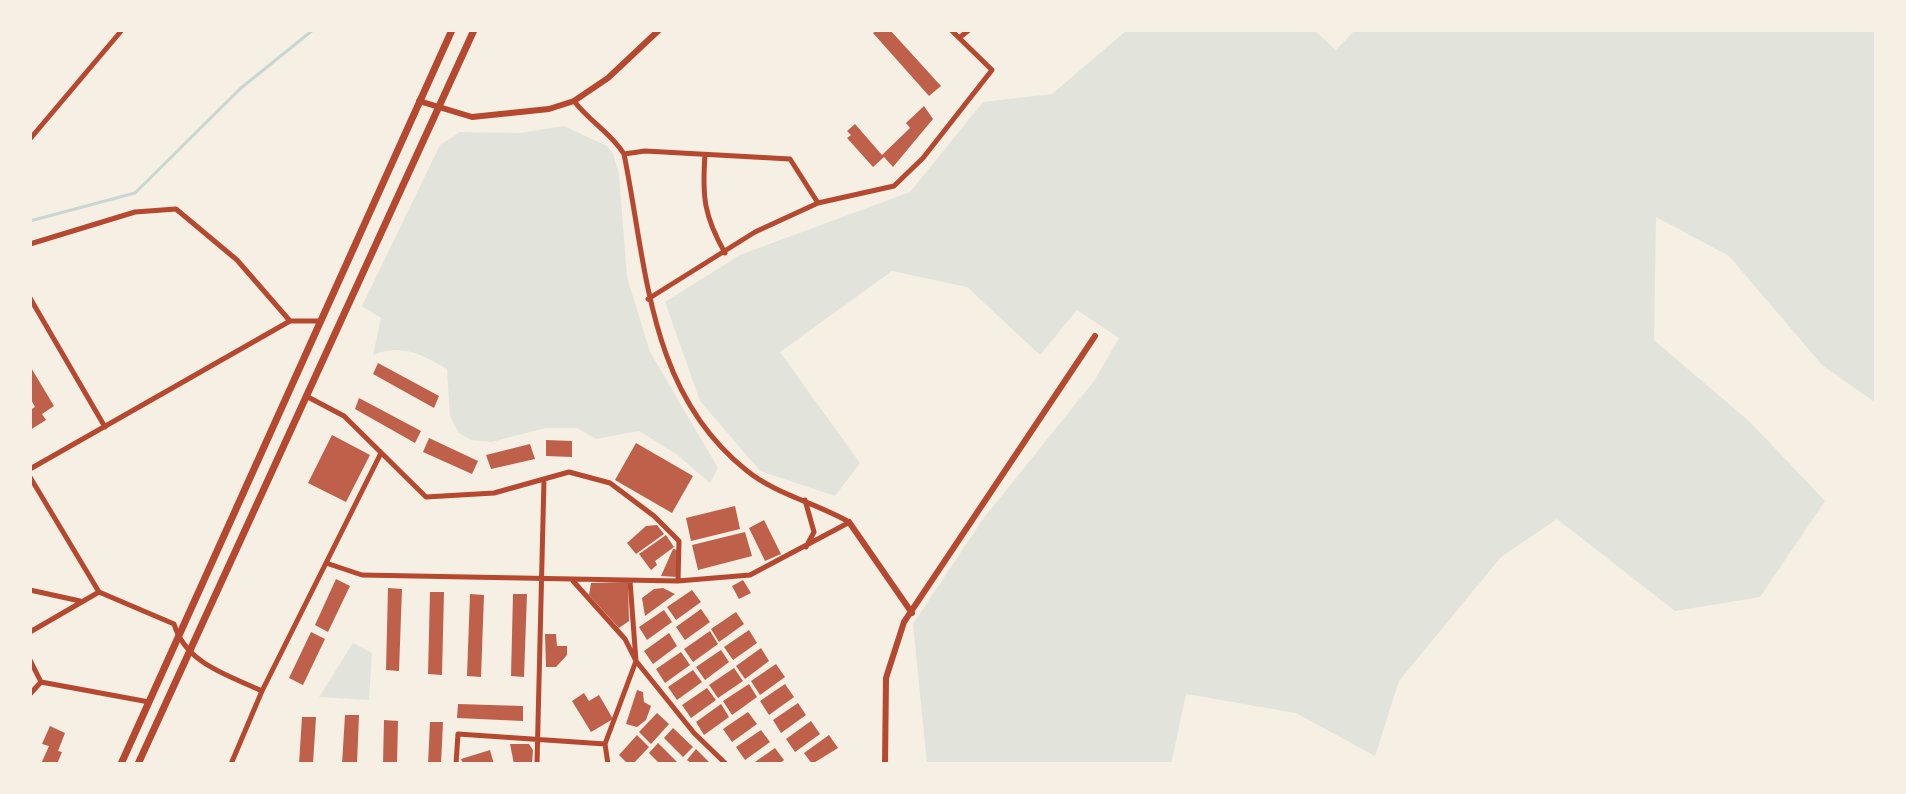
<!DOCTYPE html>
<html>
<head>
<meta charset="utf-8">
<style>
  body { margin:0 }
  #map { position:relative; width:1906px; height:794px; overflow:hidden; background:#f6efe4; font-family:"Public Sans",sans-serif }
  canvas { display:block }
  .frame { position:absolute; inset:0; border:32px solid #f6efe4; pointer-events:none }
</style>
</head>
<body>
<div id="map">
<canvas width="1906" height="794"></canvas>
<div class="frame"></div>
</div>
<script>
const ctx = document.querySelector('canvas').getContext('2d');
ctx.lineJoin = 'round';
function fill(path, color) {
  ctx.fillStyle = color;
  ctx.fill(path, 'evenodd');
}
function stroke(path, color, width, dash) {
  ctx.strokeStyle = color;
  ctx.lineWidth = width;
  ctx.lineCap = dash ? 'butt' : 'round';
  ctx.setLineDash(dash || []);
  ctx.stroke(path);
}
const green = new Path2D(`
  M1127 30H1314L1336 50 1355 30H1876V403L1822 365 1729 256 1656 217 1654 340 1750 422 1825 501 1760 597 1675 611 1557 519 1501 557 1399 681 1375 756 1296 713 1186 694 1171 764H927L913 624 983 519 1094 381 1119 338 1077 310 1040 355 967 287 892 271 780 352 860 463 835 496 760 471 700 401 665 302 740 255 910 192 983 102 1052 94Z
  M564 126 607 146 613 154 619 174 627 277 650 352 718 468 710 483 676 454 639 431 596 439 577 428H546L491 442 471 440 459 433 450 416 447 369C422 354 400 343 373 355L381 318 362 306 440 145 460 132 519 133Z
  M353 643 372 653 369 700 319 697Z`);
const stream = new Path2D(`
  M30 221 135 193 241 88 313 30`);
const building = new Path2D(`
  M877 30H890L941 86 929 96 873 33Z
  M924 106 933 119 893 167 884 157 873 167 847 138 851 135 847 131 855 124 882 155 910 128 906 123Z
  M378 363 439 396 434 408 373 374Z
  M30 366 54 406 42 414 46 420 30 430V410L35 407 30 398Z
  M359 398 421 431 415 443 355 409Z
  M332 435 370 455 346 502 308 483Z
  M429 438 478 461 472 474 423 452Z
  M546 440 572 441V457L546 456Z
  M636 443 693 476 672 513 615 480Z
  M530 444 535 459 491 469 486 455Z
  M735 506 740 529 691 541 686 518Z
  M764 520 781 554 765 561 749 528Z
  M657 525 664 534 636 554 627 543 646 526Z
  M745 532 752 556 698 570 692 545Z
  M666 535 674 547 655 561 657 565 651 570 639 554Z
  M673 549 678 550 677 577 661 576Z
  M336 579 350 586 328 632 315 625Z
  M743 580 751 593 739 599 732 586Z
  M628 582 629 621 619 628 589 595 591 583Z
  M388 588 402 589 399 671 386 670Z
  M663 588 675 594 645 616 642 598 654 589Z
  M692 590 701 602 676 620 667 607Z
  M430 592H444L442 675 428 674Z
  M470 594 484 595 481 677 467 676Z
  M513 594H527L524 677 511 676Z
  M701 609 710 622 685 640 676 627Z
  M664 610 672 622 647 640 639 627Z
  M736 612 744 624 719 642 711 629Z
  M749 630 757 643 733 660 724 647Z
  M710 631 718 644 693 662 684 649Z
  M311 632 325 639 303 685 289 678Z
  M669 633 677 646 653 664 644 651Z
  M545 634H556L557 646H567V655L556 667H546Z
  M761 648 769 661 745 679 736 666Z
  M721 650 729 662 705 680 696 667Z
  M681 652 690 665 665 683 656 669Z
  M776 664 785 677 760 695 751 681Z
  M734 668 743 681 718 698 709 685Z
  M693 670 702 682 677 700 668 687Z
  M749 684 757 697 732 715 723 701Z
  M785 684 794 697 769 715 760 701Z
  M707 688 716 700 691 718 682 705Z
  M637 690 643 692 644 702 651 706 646 720 637 727 626 724Z
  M584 693 589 701 599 695 613 719 591 732 572 701Z
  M798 703 806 715 781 733 773 720Z
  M458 704 523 706V721L457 718Z
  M721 704 729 717 704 735 696 722Z
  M748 712 757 724 732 742 723 729Z
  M657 713 669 724 651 744 639 732Z
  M345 715H359L357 764H342Z
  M302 717H316L313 764H299Z
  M384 720 398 721 397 764H383Z
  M811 721 820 734 795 752 786 739Z
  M430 722H443L441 764H428Z
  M50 726 65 733 58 751 62 752 57 764H41L49 746 42 744Z
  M673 728 693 747 683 757 664 738Z
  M761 730 770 742 745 760 736 747Z
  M637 735 649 747 633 764H628L619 755Z
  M829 735 838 748 812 764 804 753Z
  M658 743 677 762 675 764H660L649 753Z
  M510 744H529L533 750 532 764H514Z
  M775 748 784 760 779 764H752Z
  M696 749 711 764H692L687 760Z
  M490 750 494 764H463L461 759Z`);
const minor = new Path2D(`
  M959 38 969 30
  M574 101C590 122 611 133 624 154 647 267 648 392 746 470 775 494 816 503 849 522
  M30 139 122 30
  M624 154 645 151 790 159 818 203
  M705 155C702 197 704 216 725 253
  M30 244 135 212 176 209 237 260 290 321
  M30 298 105 427
  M648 299 755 232 818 203 894 186 923 158 992 70 951 30
  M306 396 344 416 426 497 494 493 569 472 610 483 654 516 679 541 678 581 362 575 326 563
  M30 469 290 321H320
  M30 477 99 592 174 624C186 664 228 675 262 691
  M805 500 814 532 806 547
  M573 581 625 639 636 661 605 744 608 764
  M630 581 636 661 694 733 726 764
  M678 581 750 575 848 523
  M30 590 80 601
  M30 632 99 592
  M30 660 41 682 30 694
  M41 682 149 702
  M231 764 262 691 381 453
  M456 764 458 734 605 744
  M537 764 544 479`);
const tertiary = new Path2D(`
  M419 101 472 117 549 109 574 101 608 78 659 30
  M849 522 912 613
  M885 764 886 678 904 622 1095 336`);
const primary = new Path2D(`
  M121 764 452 30
  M138 764 474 30`);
fill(green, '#e2e4dc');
stroke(stream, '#c9d6d2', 3);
fill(building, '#bf614a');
stroke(minor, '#b5482f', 5);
stroke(tertiary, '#b5482f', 6);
stroke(primary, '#b5482f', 7);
</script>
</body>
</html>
